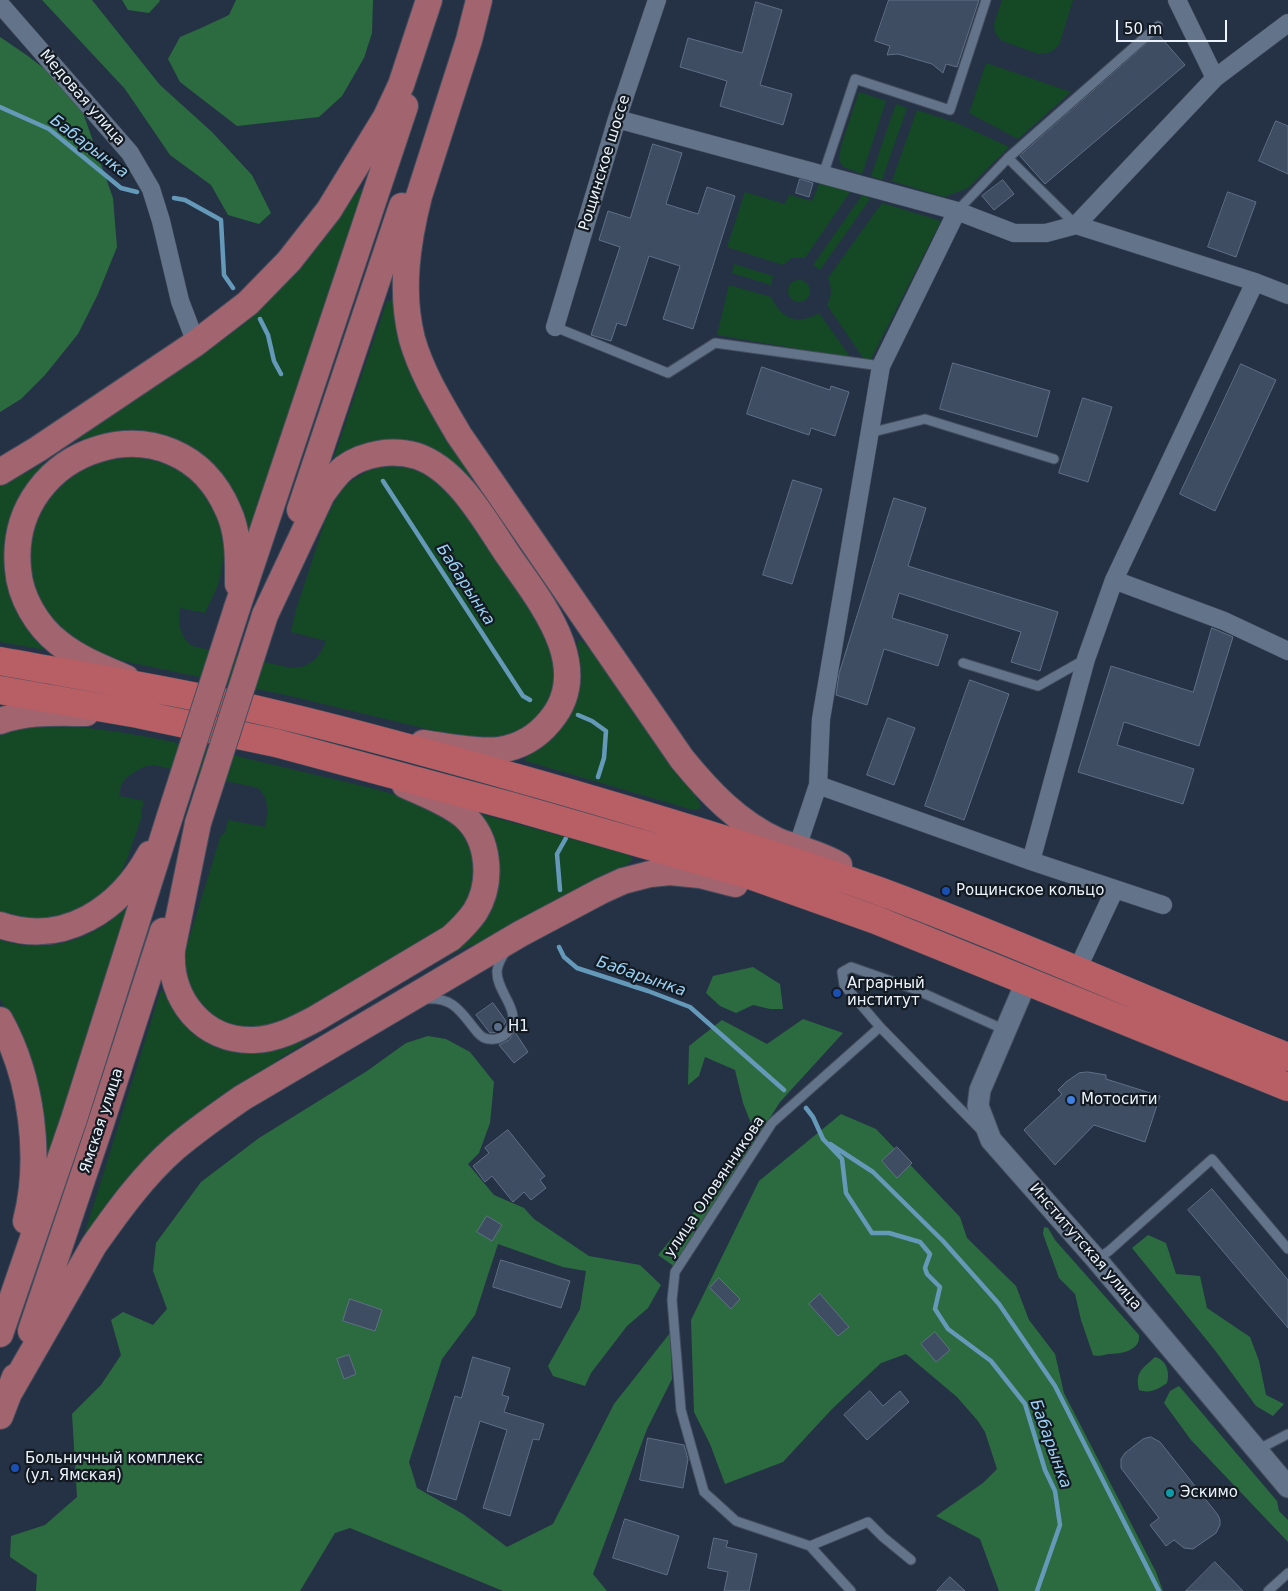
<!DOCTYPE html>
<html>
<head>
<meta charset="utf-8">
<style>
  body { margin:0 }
  #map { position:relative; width:1288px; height:1591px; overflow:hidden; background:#253245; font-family:"DejaVu Sans",sans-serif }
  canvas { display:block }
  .scale { position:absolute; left:1116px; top:20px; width:111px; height:22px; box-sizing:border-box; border:2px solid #ecf3fd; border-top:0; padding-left:6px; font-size:15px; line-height:18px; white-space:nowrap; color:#ecf3fd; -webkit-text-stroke:4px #141a22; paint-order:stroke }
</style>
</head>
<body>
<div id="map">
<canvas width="1288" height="1591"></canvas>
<div class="scale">50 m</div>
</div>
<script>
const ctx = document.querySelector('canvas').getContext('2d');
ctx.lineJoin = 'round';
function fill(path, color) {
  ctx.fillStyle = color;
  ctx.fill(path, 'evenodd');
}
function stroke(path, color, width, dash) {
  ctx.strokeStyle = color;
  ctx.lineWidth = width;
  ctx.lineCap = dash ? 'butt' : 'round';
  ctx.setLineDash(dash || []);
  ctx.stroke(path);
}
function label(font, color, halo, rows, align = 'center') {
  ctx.font = font + ' "DejaVu Sans",sans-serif';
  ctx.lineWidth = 4.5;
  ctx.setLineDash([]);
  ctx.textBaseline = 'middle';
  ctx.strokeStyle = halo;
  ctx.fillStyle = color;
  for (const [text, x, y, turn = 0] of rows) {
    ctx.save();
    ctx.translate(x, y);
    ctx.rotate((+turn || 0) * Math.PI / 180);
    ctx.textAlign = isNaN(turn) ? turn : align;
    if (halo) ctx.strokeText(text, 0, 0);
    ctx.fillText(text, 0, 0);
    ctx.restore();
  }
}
const green = new Path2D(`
  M1002 0H1073L1059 45 1051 52 1039 54 1002 41 995 33 994 24Z
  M986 63 1071 92 1018 139 969 113Z
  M859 92 886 101 862 174 844 167 839 161 841 146Z
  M896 104 907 108 882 180 871 176Z
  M917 110 957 123 1009 147 968 188 944 197 892 181Z
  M821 180 852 189 805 258H792L783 265 727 247 745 192 785 204 789 195 812 201Z
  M361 189 363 191 249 530H246C244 522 242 513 239 505 222 459 173 427 125 431 114 431 83 441 76 439L204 354 245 323 281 288 305 261 340 216 355 194Z
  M863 194 870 199 820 270 813 265Z
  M882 203 941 221 870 361 864 359 827 305C832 296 832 288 828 278Z
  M734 264 773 276 771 285 732 273Z
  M788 291a11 11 0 1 1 22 0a11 11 0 1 1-22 0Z
  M729 285 771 297C782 319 797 326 819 313L851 358 717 335Z
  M393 297 470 474 476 484V488L453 464 333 460 387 301H390Z
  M131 457C146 458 161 461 175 468 205 485 226 520 223 555 223 566 220 581 215 592 212 599 208 605 205 613L180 608C178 623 179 636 192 646L291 668C309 668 320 658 326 641L291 632 296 610 326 518 341 490 349 482 371 469 387 466 401 465 418 470 433 476 467 514 551 642 557 685 531 728 497 740 452 735 286 695 123 661C108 656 68 640 58 629 51 621 39 604 35 594 33 589 33 581 32 576 23 527 53 478 101 462 110 459 121 459 131 457Z
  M44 463V465C0 513 0 607 48 649L46 650 0 642V485L22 472 25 474Z
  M579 640C586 642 586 650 595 652L695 790 696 796 701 806 699 809 693 810 526 761 525 759C544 736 564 734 576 701 580 687 581 673 580 658 580 652 576 645 579 640Z
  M53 725C139 730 231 755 316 775 356 785 426 797 457 825 459 827 461 831 463 834 479 858 477 885 463 908 450 929 422 940 402 952 370 971 337 991 305 1010 288 1019 270 1027 250 1027 212 1027 183 992 184 955L221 835 225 833 228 820 265 827C268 813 270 799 258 788L154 765 143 767 127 777 121 785 119 796 144 801 141 813 142 816C134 837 129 859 118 878 103 901 61 921 34 920 23 920 11 915 0 913V734C17 726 35 726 53 725Z
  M481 814 627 854 633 859 628 864 596 878 476 945H471L450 955 452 951 472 934 479 816Z
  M127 906 129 907 46 1177 11 1018 0 999V940C37 952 78 945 109 922 115 917 121 911 127 906Z
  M161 990 163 991 173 1007 227 1049 240 1052 261 1053 285 1048 301 1042 305 1043 277 1060 276 1067 82 1242Z`);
const forest = new Path2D(`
  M42 0H92L160 85 212 132 252 175 271 213 259 224 228 215 211 185 170 155 125 89Z
  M122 0H159L160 1 149 13 128 10Z
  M236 0H373L372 33 364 58 342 96 319 117 237 126 180 82 168 59 180 37 201 28 229 15Z
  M0 37 28 56 61 82 82 110 113 198 117 247 98 294 78 334 45 375 21 399 0 412Z
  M753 967 780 984 783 1009H770L753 1005 736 1013 720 1006 706 993 713 976Z
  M803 1019 843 1033 780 1102 675 1267 658 1255 737 1160 753 1128 743 1103 735 1070 705 1057 699 1076 688 1085 689 1046 722 1020 767 1044Z
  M428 1036 446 1039 470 1052 494 1082 490 1123 479 1153 468 1164 494 1195 524 1208 534 1219 589 1256 640 1265 661 1285 648 1308 627 1326 591 1373 585 1386 553 1376 548 1366 580 1309 586 1271 563 1267 498 1244 475 1315 442 1359 409 1462 417 1488 463 1514 507 1547 553 1524 614 1404 670 1333 672 1379 647 1429 593 1574 607 1591H503L350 1528 335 1533 300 1591H36L37 1575 10 1557 11 1536 45 1525 77 1497 72 1414 101 1385 121 1355 111 1320 123 1312 153 1325 167 1309 153 1271 156 1243 201 1182 259 1138 367 1071 406 1043Z
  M841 1114 876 1129 960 1217 967 1238 1016 1286 1029 1320 1055 1354 1064 1393 1156 1572 1163 1591H999L980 1539 936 1516 983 1483 997 1469 985 1432 978 1421 957 1397 906 1354 881 1363 832 1409 783 1462 725 1484 710 1444 694 1412 691 1320 759 1181Z
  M1044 1227 1048 1228 1055 1240 1139 1335C1141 1351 1120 1354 1109 1354 1103 1355 1098 1357 1093 1355L1081 1320 1075 1294 1059 1278 1043 1234Z
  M1148 1235 1166 1243 1176 1274 1200 1276 1207 1308 1250 1337 1259 1361 1266 1395 1284 1404 1273 1416 1256 1406 1214 1349 1132 1248Z
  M1155 1357C1167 1360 1170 1373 1167 1383 1158 1389 1150 1394 1139 1390 1135 1372 1142 1369 1155 1357Z
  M1179 1386 1277 1501 1279 1511 1288 1520V1542L1191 1440 1164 1403 1170 1391Z`);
const stream = new Path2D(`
  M0 107 49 129 121 188 137 192
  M174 198 185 200 221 220 224 275 233 288
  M260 319 268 335 274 361 281 374
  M383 481 523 696 530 700
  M578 715 592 721 606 731 604 758 598 777
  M560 890 557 854 566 838
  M559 947 564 957 577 968 648 991 690 1007 784 1090
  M806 1108 813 1117 823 1139 842 1159 846 1193 872 1233H889L920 1242 930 1254 925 1268 927 1274 940 1287 935 1309 948 1329 991 1361 1025 1404 1045 1470 1055 1491 1060 1525 1037 1591
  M830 1144 873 1172 943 1241 999 1304 1055 1386 1159 1591`);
const building = new Path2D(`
  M889 0H979L957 67 946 64 943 73 932 64 898 54 887 55 890 46 875 41Z
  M756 2 782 10 760 85 792 94 783 125 720 106 727 81 680 67 688 38 742 53Z
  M1158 34 1185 65 1045 184 1020 156Z
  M1276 121 1288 126V174L1259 161Z
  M653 144 682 153 666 204 698 214 707 187 735 196 693 329 663 319 680 266 649 256 626 326 617 323 611 341 591 335 620 247 599 240 608 211 630 218Z
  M800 179 813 183 809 197 796 193Z
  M1003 180 1014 194 994 210 982 196Z
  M1228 192 1256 202 1236 257 1208 247Z
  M953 363 1050 391 1037 437 940 409Z
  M1241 364 1276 380 1215 511 1180 494Z
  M762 367 830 390 831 386 849 392 835 436 811 428 809 435 747 414Z
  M1083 398 1112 407 1088 482 1059 473Z
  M793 480 822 489 792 584 763 575Z
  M894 498 926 508 908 566 1058 612 1040 671 1011 662 1021 632 899 593 892 618 948 635 938 666 884 649 867 705 836 695 839 674Z
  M1212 628 1233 637 1199 746 1124 722 1117 745 1194 769 1183 804 1078 772 1111 666 1193 692Z
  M970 680 1009 694 964 820 925 806Z
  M888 718 915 728 894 785 867 775Z
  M493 1003 506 1021 501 1030 497 1032 490 1033 476 1015Z
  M515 1032 528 1052 514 1063 499 1045 509 1040Z
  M1088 1072 1106 1075V1079L1160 1096 1145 1142 1094 1125 1055 1165 1024 1130 1062 1094 1058 1090 1066 1082 1079 1073Z
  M508 1130 545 1176 540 1180 546 1188 531 1200 524 1192 513 1202 492 1176 485 1182 473 1166 489 1153 485 1148Z
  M897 1147 912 1163 897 1178 882 1161Z
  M1212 1189 1288 1280V1328L1188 1210Z
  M487 1216 502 1225 492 1241 477 1232Z
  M501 1260 570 1281 561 1308 493 1287Z
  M719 1278 740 1299 731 1309 710 1288Z
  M820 1294 849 1327 838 1336 809 1304Z
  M350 1299 382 1310 375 1331 343 1321Z
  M935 1332 950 1350 936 1362 921 1344Z
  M349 1355 356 1374 344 1379 337 1359Z
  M473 1357 510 1368 502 1395 509 1397 504 1412 544 1424 539 1440 533 1439 510 1516 483 1508 507 1430 480 1421 456 1500 427 1491 455 1396 461 1398Z
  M870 1391 883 1406 900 1391 909 1402 867 1440 844 1415Z
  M1151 1437 1160 1442 1218 1515 1220 1520V1525L1216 1533 1193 1549 1184 1548 1174 1540 1166 1546 1150 1525 1159 1518 1121 1468V1459L1125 1453 1143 1439Z
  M648 1438 684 1445 688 1459 683 1488 640 1480Z
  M625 1519 679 1536 667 1575 613 1558Z
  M714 1538 728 1541 726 1547 757 1554 749 1591H724L728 1572 708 1568Z
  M1215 1562 1243 1591H1186Z
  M950 1577 965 1591H937Z`);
const service = new Path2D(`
  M1008 158 1158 26
  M823 175 855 79 950 110 986 0
  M957 211 1008 158 1076 225
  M555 327 668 373 715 343 881 366
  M869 433 925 419 1054 459
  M963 663 1038 686 1084 660
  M426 999C455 997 461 1013 478 1033 482 1038 488 1040 495 1039 500 1039 504 1036 508 1032 524 1011 496 993 497 971 498 964 503 955 507 950
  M979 1128 880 1027 844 985 842 972 851 967 914 989 1005 1030
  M1097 1259 1109 1251 1212 1159 1288 1249
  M1257 1450 1288 1434
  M810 1546 868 1522 883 1537 911 1560
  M851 1591 810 1546 736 1521 704 1492 681 1410 672 1300 675 1272 772 1123 880 1027
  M1268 1591 1288 1573`);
const minor = new Path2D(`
  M1177 0 1215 78
  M0 4 130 153 151 189 161 221 180 301 196 343
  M617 119 957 211 1014 233H1046L1076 225 1215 78 1288 23
  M1076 225 1255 282 1288 295
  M555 327 617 119 657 0
  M1114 580 1224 621 1288 651
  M818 785 1031 861 1163 905
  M797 848 818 785 821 719 881 366 957 211
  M1031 861 1086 659 1114 580 1255 282
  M1077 970 1115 889`);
const tertiary = new Path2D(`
  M1027 980 980 1090 978 1106 991 1140 1096 1259 1288 1487`);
const primary = new Path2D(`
  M479 0 469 40 419 196C407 243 400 292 412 339 422 374 441 404 459 435L682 759C709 792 738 823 778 841 798 849 821 854 839 865
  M0 472 38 449 196 343 248 303 289 261 329 210 386 117 401 85 429 0
  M300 510 402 206
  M237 608 405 106
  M265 615 322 494C329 485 335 475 344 468 364 453 393 449 417 456 458 470 485 521 508 555 539 600 596 667 550 721 537 737 520 747 499 750 477 753 445 746 423 743
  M126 678C103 668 79 659 59 643 37 626 20 597 18 569 6 445 177 392 228 510 239 533 238 559 238 584
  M0 721C28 711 56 713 86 713
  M198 823 172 950C169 999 203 1042 254 1040 277 1039 296 1029 315 1019L451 938C460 930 468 922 475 912 493 883 490 839 464 816 447 802 424 794 405 785
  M0 925C64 947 120 909 150 854
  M0 1020C32 1078 42 1158 26 1221
  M31 1331 100 1126 163 931
  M0 1334 74 1119 170 816
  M9 1393 94 1245C118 1211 143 1176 175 1148 196 1130 219 1114 242 1098L520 934 601 891 623 881 650 874 670 872 700 875 735 884
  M0 1416 15 1377`);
const trunk = new Path2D(`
  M0 661C94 678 187 693 280 715 370 736 460 762 549 787 660 819 770 852 879 891 1017 942 1151 1004 1288 1057
  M0 690 138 714 276 743 514 807 747 874 876 920 1288 1087`);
const primaryBridge = new Path2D(`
  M170 816 237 608
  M198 823 265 615`);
const markers = [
  [946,891,5,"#1a4fb4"],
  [837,993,5,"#1a4fb4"],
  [498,1027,5,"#5c6f8a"],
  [1071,1100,5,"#3f7fe0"],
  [15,1468,5,"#1a4fb4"],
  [1170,1493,5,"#0f9aa8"]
];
const streetNames = [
  ["Медовая улица",82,98,49],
  ["Рощинское шоссе",605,163,-73],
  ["Ямская улица",102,1121,-72],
  ["улица Оловянникова",715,1187,-56],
  ["Институтская улица",1085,1247,49]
];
const poiNames = [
  ["Рощинское кольцо",956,891],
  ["Аграрный",847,984],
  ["институт",847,1001],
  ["Н1",508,1027],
  ["Мотосити",1081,1100],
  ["Больничный комплекс",25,1459],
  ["(ул. Ямская)",25,1476],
  ["Эскимо",1180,1493]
];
const waterNames = [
  ["Бабарынка",89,147,37],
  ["Бабарынка",465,585,57],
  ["Бабарынка",641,977,19],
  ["Бабарынка",1050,1444,70]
];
fill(green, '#154926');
fill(forest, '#2c6b3f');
stroke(stream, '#6599b9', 4.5);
fill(building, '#3e4d61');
stroke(building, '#5f6f85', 1);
stroke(service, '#434d5d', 11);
stroke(minor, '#434d5d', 19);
stroke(tertiary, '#434d5d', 23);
stroke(primary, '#434d5d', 28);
stroke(trunk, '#434d5d', 29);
stroke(service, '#637389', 9);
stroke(minor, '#637389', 18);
stroke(tertiary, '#637389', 21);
stroke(primary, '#a2646e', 26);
stroke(trunk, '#b75f65', 28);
stroke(primaryBridge, '#434d5d', 28, []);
stroke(primaryBridge, '#a2646e', 26);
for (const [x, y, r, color] of markers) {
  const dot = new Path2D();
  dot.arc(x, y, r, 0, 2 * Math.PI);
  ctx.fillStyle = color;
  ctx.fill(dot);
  stroke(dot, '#141a22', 2);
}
label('15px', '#ecf3fd', '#141a22', streetNames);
label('15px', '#ecf3fd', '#141a22', poiNames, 'left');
label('italic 16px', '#99d0f3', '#141a22', waterNames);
</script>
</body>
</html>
